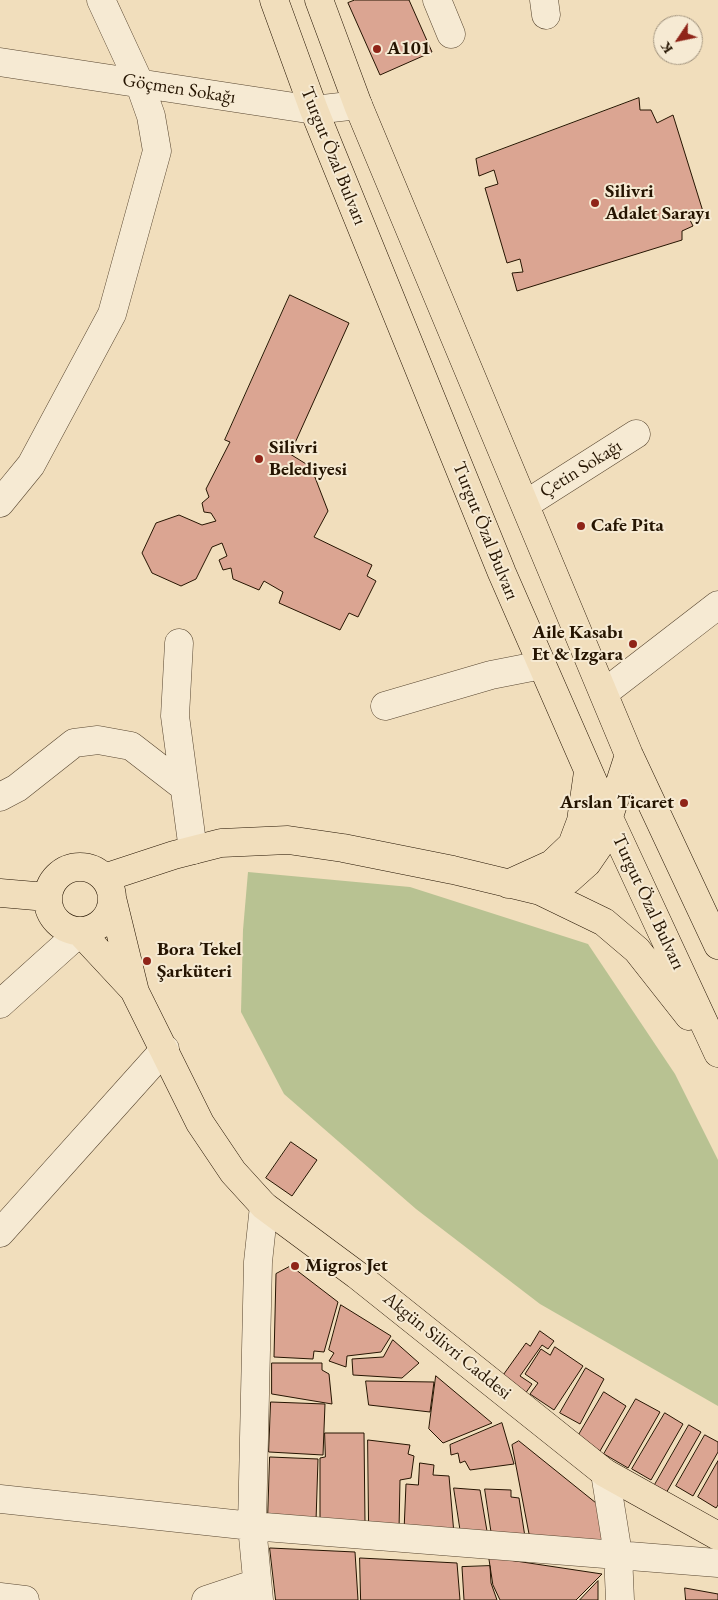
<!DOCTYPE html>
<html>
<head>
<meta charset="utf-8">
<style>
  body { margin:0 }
  #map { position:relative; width:718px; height:1600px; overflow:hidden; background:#f1debc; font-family:"EB Garamond",serif }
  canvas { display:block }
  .north { position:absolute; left:653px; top:15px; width:50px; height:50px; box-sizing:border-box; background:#f6ead3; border:1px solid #a2947f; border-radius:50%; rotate:236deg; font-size:14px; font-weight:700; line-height:20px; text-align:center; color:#251401 }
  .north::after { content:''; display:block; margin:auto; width:18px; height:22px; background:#8f2418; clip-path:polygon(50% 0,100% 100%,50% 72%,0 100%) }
</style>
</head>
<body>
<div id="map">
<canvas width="718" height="1600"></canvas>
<div class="north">K</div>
</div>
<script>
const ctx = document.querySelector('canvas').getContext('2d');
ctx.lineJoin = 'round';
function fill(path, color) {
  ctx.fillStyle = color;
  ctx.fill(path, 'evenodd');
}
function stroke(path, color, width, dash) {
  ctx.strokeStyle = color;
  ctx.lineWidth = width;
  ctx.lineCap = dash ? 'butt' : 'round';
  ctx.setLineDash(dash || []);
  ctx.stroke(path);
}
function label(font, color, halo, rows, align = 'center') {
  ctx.font = font + ' "EB Garamond",serif';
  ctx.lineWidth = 4;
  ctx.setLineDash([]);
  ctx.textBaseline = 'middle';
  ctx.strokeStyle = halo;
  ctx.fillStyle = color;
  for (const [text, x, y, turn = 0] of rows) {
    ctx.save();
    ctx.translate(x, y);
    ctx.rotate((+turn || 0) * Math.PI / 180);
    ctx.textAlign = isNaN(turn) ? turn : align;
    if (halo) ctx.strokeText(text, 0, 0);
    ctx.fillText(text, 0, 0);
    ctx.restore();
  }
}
const green = new Path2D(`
  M248 872 410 887 588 944 675 1074 718 1160V1406L540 1304 416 1209 284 1094 241 1012 243 930Z`);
const building = new Path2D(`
  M355 0H409L432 52 380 75 348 3Z
  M639 98 640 110H651L657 123 673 115 705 218H689L693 226 682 231V240L517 291 512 273 523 272 520 259 507 263 485 188 498 184 494 170 479 176 476 159Z
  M290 295 349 323 290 454 311 467 328 511 314 537 372 565 367 576 376 581 358 617 349 613 340 630 279 603 283 592 264 581 259 590 233 579 231 568 223 570 219 560 227 556 222 543 212 547 196 579 181 586 152 573 142 553 156 523 179 515 202 525 216 521 211 513 204 512 202 503 209 497 206 489 230 442 225 440Z
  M291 1142 317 1160 292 1196 266 1178Z
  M291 1266 338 1302 324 1352 314 1351 313 1359 274 1357 276 1274Z
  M341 1305 391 1336 381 1352 347 1356 346 1367 329 1361 334 1353 329 1350Z
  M540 1331 554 1341 548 1349 542 1345 520 1376 532 1384 525 1394 501 1378 526 1343 530 1346Z
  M393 1340 419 1363 402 1378 353 1375 352 1359 383 1357Z
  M555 1347 583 1366 554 1410 530 1394 538 1383 525 1374 541 1349 550 1355Z
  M272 1363H322V1370L329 1374 332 1404 272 1394Z
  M586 1368 604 1379 580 1424 560 1413Z
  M436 1376 492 1423 443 1443 429 1429Z
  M366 1381 434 1382 430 1412 369 1405Z
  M604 1392 626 1406 600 1451 577 1438Z
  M636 1399 660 1412 628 1468 604 1454Z
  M271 1402 325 1404 323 1455 269 1452Z
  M665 1413 683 1424 651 1480 632 1469Z
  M502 1423 514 1464 470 1470 465 1461 460 1463 458 1453 451 1455 450 1445Z
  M689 1425 701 1432 665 1495 653 1488Z
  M325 1433H364L365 1523H320V1458L325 1457Z
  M705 1435 718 1442V1452L693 1496 676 1486Z
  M368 1440 410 1445 408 1454 414 1456 411 1478 400 1480 399 1530 369 1527Z
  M519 1441 601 1507 604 1543 530 1539 512 1445Z
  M270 1457 318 1459 316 1521 268 1519Z
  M718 1461V1505L716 1508 698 1497Z
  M420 1463 434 1465 433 1475 449 1476 454 1534 404 1531 406 1484 418 1485Z
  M454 1488 480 1490 488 1537 461 1534Z
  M485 1489 511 1490V1497L519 1498 525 1537 492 1536Z
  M270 1548 355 1552 358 1600H276Z
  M489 1557 602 1574 576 1600H500L493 1585Z
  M360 1558 457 1563 460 1600H361Z
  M490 1566 491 1583 497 1600H464L462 1567Z
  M598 1581V1600H580Z
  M685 1588 718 1594V1600H686Z`);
const minor = new Path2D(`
  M437 0 451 34
  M544 0 546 15
  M0 62 314 110 358 105
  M0 503 31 465 112 314 157 151 151 116 139 82 101 0
  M526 504 636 434
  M179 643 175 716 193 850
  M604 693 718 605
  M385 706 491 675 542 665
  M0 797 17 788 74 743 98 740 131 746 184 787
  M0 1004 80 932
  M0 1233 165 1049
  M605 1473 618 1554 620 1600
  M0 1499 252 1526 718 1563
  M0 1597 25 1600
  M206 1600 257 1583
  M259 1600 252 1526 258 1262 264 1206`);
const major = new Path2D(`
  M274 0 314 110 502 573 609 818 718 1053
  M319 0 358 105 629 755 718 945
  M48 899a32 32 0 1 1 64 0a32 32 0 1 1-64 0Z
  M104 878 174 855 221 843 288 840 343 848 453 870 540 891 568 880 587 863 600 844 629 755
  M508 884 552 864 572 845 581 821 588 772
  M540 891 604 922 637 950 689 1016
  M0 893 47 897
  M112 898 135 992 200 1123 233 1172 264 1206 357 1275 605 1473 718 1536
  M80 932 133 989`);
const markers = [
  [377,49,5,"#8f2418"],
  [595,203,5,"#8f2418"],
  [259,459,5,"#8f2418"],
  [581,526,5,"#8f2418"],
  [633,644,5,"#8f2418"],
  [684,803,5,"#8f2418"],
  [147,961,5,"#8f2418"],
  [295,1266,5,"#8f2418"]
];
const poiNames = [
  ["A101",387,49],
  ["Silivri",605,192],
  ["Adalet Sarayı",605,214],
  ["Silivri",269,448],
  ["Belediyesi",269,470],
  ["Cafe Pita",591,526],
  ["Aile Kasabı",623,633,"right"],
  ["Et & Izgara",623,655,"right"],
  ["Arslan Ticaret",674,803,"right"],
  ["Bora Tekel",157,950],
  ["Şarküteri",157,972],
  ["Migros Jet",305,1266]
];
const streetNames = [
  ["Göçmen Sokağı",179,89,9],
  ["Turgut Özal Bulvarı",333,156,68],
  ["Çetin Sokağı",581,469,-32],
  ["Turgut Özal Bulvarı",485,531,68],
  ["Turgut Özal Bulvarı",648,902,65],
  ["Akgün Silivri Caddesi",447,1346,39]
];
fill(green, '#b8c292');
fill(building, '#dba592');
stroke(building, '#251401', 1);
stroke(minor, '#584630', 29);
stroke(major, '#251401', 29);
stroke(minor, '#f6ead3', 28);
stroke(major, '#f1debc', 28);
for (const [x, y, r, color] of markers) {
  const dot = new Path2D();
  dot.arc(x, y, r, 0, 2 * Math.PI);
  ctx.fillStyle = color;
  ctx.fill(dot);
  stroke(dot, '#f6ead3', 2);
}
label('bold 19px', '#251401', '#f6ead3', poiNames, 'left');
label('19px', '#251401', '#f6ead3', streetNames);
</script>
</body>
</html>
